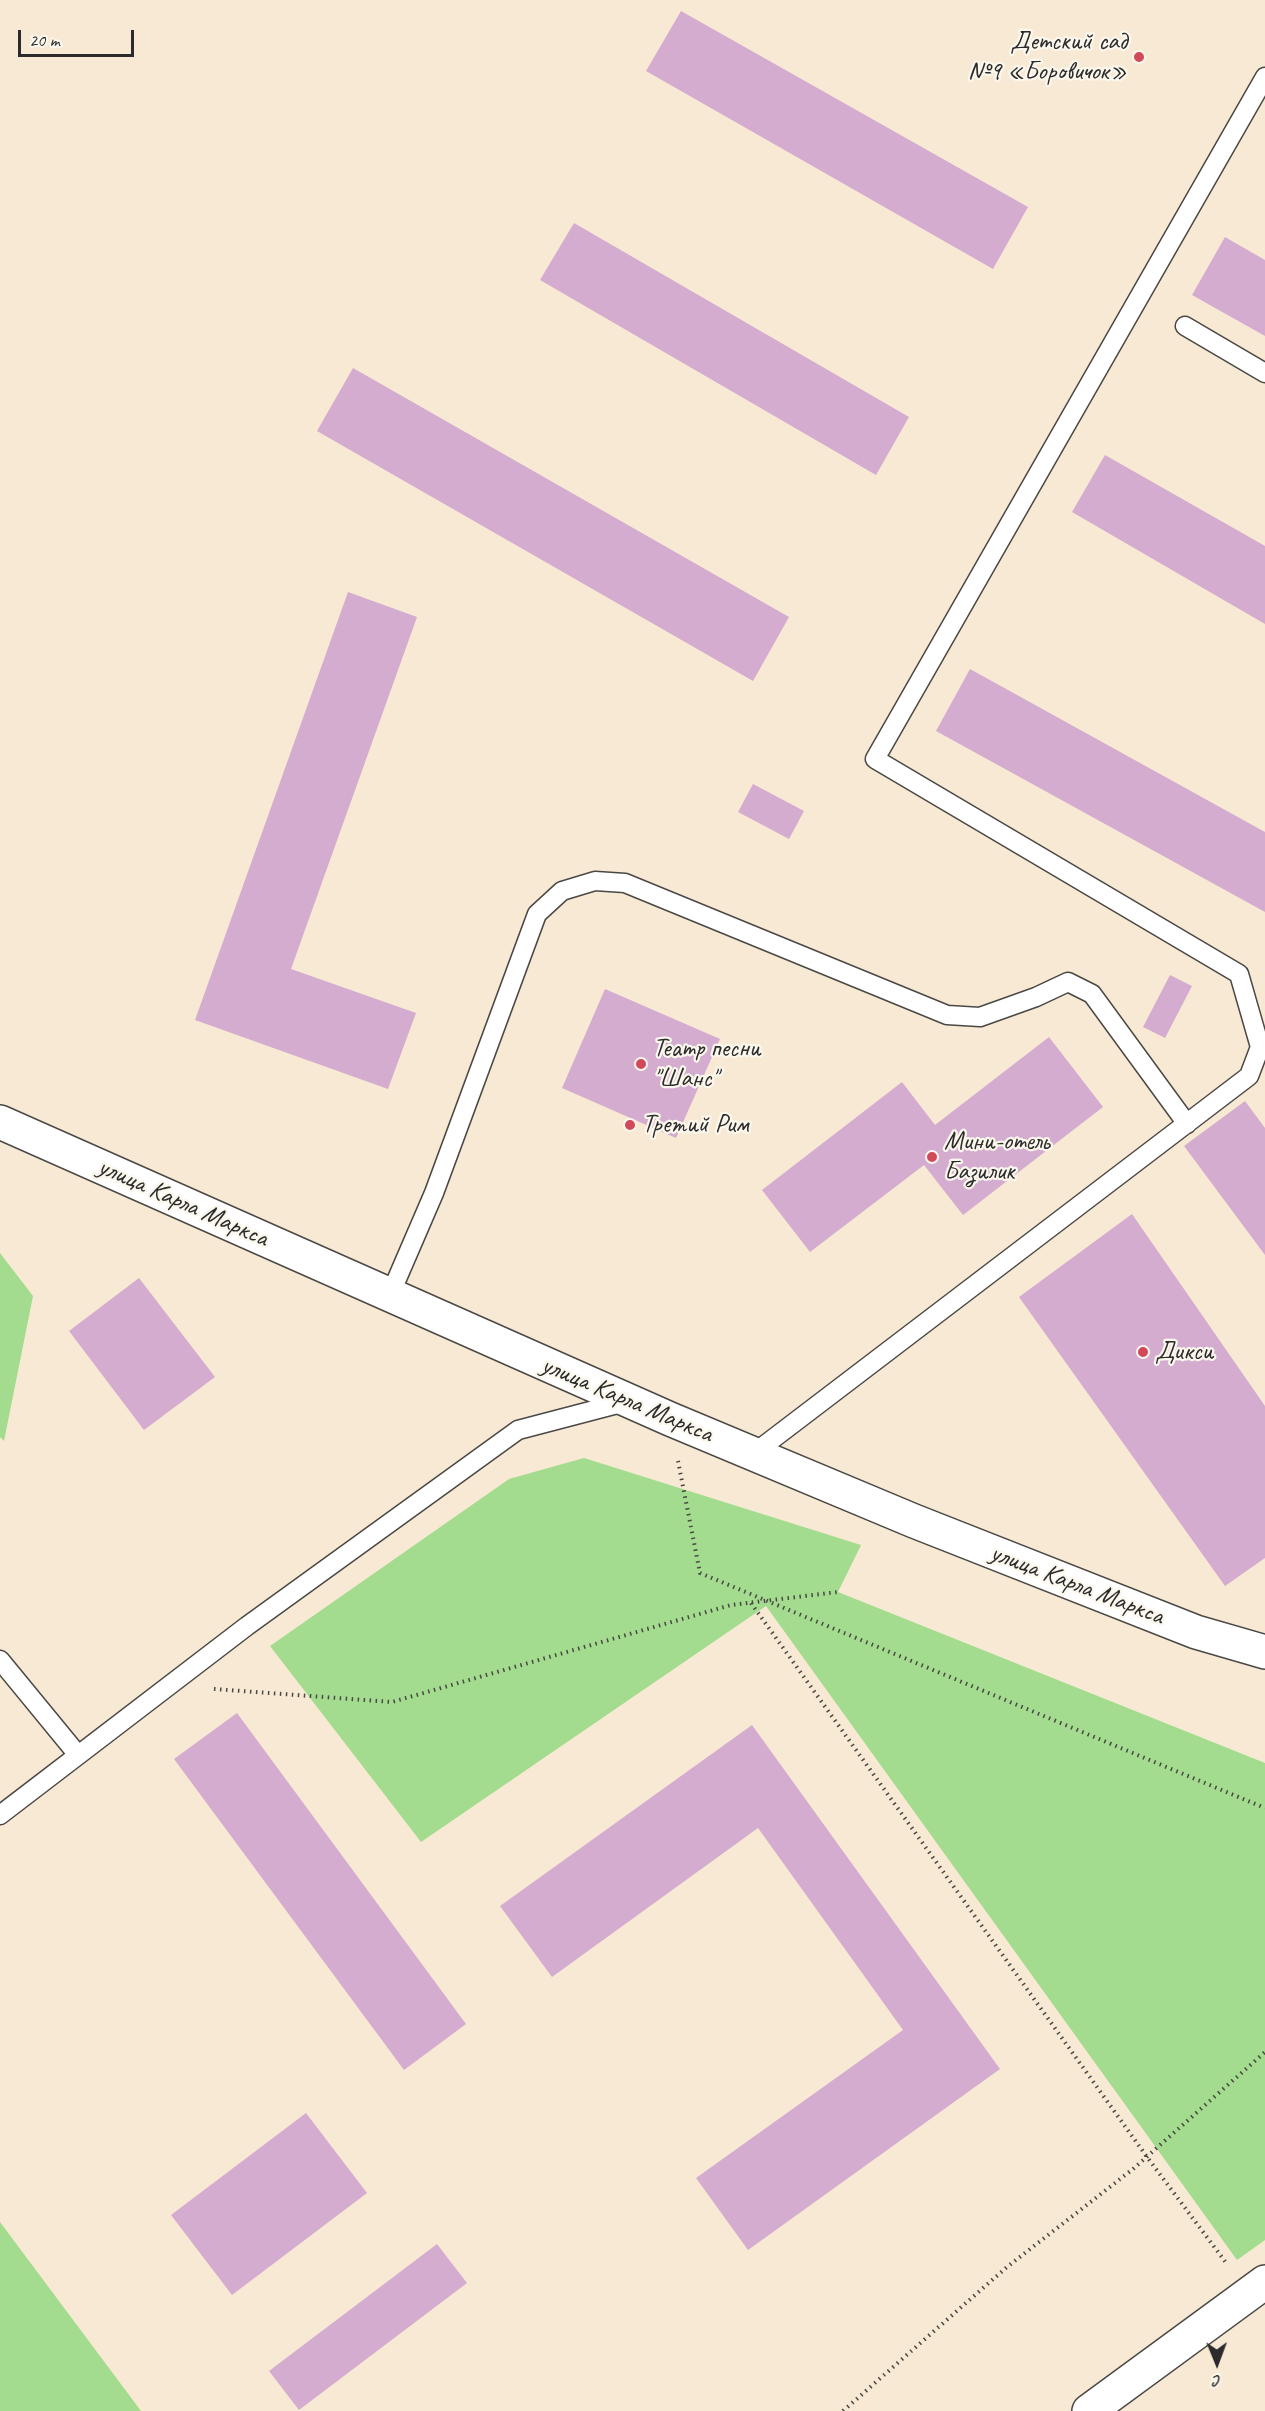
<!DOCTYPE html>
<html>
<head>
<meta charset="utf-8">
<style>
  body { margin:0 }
  #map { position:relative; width:1265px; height:2411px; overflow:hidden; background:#f8e9d4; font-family:Caveat,sans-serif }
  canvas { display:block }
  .north { position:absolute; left:1187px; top:2333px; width:60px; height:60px; -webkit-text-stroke:4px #fbf7ec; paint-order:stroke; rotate:179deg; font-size:16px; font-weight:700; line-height:24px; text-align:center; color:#2b2b2b }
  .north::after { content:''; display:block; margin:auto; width:21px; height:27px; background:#2b2b2b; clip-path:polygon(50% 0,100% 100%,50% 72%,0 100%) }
  .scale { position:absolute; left:18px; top:30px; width:116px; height:27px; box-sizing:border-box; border:3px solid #2b2b2b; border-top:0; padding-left:8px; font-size:18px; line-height:21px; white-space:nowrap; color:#2b2b2b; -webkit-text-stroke:4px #fbf7ec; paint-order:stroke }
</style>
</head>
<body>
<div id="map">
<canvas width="1265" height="2411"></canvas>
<div class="north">С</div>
<div class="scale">20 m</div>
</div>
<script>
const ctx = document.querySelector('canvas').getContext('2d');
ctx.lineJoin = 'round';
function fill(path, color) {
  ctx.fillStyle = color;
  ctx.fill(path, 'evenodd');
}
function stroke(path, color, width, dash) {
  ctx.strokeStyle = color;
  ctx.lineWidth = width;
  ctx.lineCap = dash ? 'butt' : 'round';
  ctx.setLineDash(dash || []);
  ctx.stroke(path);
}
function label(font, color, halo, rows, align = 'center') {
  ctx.font = font + ' Caveat,sans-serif';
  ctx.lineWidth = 4.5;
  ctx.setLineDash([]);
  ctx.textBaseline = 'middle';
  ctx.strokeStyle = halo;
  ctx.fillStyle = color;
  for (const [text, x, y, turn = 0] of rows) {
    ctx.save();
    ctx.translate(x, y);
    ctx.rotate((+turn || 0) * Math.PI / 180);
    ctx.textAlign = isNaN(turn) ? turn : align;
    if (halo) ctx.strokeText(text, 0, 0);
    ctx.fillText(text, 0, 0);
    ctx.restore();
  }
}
const green = new Path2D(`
  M0 1253 33 1296 4 1441 0 1437Z
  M584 1458 861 1545 838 1592 1265 1763V2240L1237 2260 766 1606 421 1842 270 1646 509 1479Z
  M0 2222 141 2411H0Z`);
const building = new Path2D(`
  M681 11 1028 207 993 269 646 71Z
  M574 223 909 417 876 475 540 280Z
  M1225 237 1265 260V336L1192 295Z
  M353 368 789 617 753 681 317 431Z
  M1105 455 1265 546V624L1072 512Z
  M348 592 417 617 291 969 416 1013 388 1089 195 1020Z
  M970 669 1265 832V912L936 731Z
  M753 784 804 811 789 839 738 812Z
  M1170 975 1192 986 1165 1038 1143 1027Z
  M605 989 720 1039 676 1138 562 1088Z
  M1049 1037 1103 1107 963 1215 924 1165 810 1252 762 1190 902 1082 935 1125Z
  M1245 1101 1265 1128V1255L1184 1146Z
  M1132 1214 1265 1406V1558L1225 1586 1019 1297Z
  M139 1278 215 1377 144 1430 69 1331Z
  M237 1713 466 2024 404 2070 174 1759Z
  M752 1725 1000 2069 748 2250 696 2178 903 2030 758 1828 552 1977 500 1906Z
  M306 2113 367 2193 232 2295 171 2215Z
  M437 2244 467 2283 299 2410 269 2371Z`);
const path = new Path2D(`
  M678 1461 700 1573 1265 1808
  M751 1603 1147 2157 1227 2264
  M214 1689 392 1702 731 1605 838 1592
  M843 2411 1007 2267 1133 2169 1265 2052`);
const service = new Path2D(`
  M1185 326 1265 373
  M390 1295 434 1193 537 914 562 891 595 881 625 883 947 1015 980 1017 1036 997 1068 982 1092 994 1187 1124
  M753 1454 1249 1076 1260 1047 1239 974 875 759 1265 77
  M0 1660 78 1755
  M0 1815 247 1626 518 1430 625 1402`);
const minor = new Path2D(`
  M0 1122 670 1419 914 1521 1196 1632 1265 1652
  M1089 2411 1265 2282`);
const markers = [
  [1139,57,6,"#d1495b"],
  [641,1064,6,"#d1495b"],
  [630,1125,6,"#d1495b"],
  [932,1157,6,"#d1495b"],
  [1143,1352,6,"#d1495b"]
];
const poiNames = [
  ["Детский сад",1127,42,"right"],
  ["№9 «Боровичок»",1127,72,"right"],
  ["Театр песни",653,1049],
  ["\"Шанс\"",653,1079],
  ["Третий Рим",642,1125],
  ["Мини-отель",944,1142],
  ["Базилик",944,1172],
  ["Дикси",1155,1352]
];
const streetNames = [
  ["улица Карла Маркса",183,1203,24],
  ["улица Карла Маркса",627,1400,23],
  ["улица Карла Маркса",1077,1585,21]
];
fill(green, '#a3dc8e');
fill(building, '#d3accf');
stroke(service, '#4a4844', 21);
stroke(minor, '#4a4844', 36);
stroke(path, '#4a4844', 4, [1.5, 4.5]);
stroke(service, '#fff', 18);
stroke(minor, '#fff', 33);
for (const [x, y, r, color] of markers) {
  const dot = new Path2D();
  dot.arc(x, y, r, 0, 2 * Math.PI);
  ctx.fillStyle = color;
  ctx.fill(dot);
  stroke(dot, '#fbf7ec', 2);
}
label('26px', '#2b2b2b', '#fbf7ec', poiNames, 'left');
label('26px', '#2b2b2b', '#fbf7ec', streetNames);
</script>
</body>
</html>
